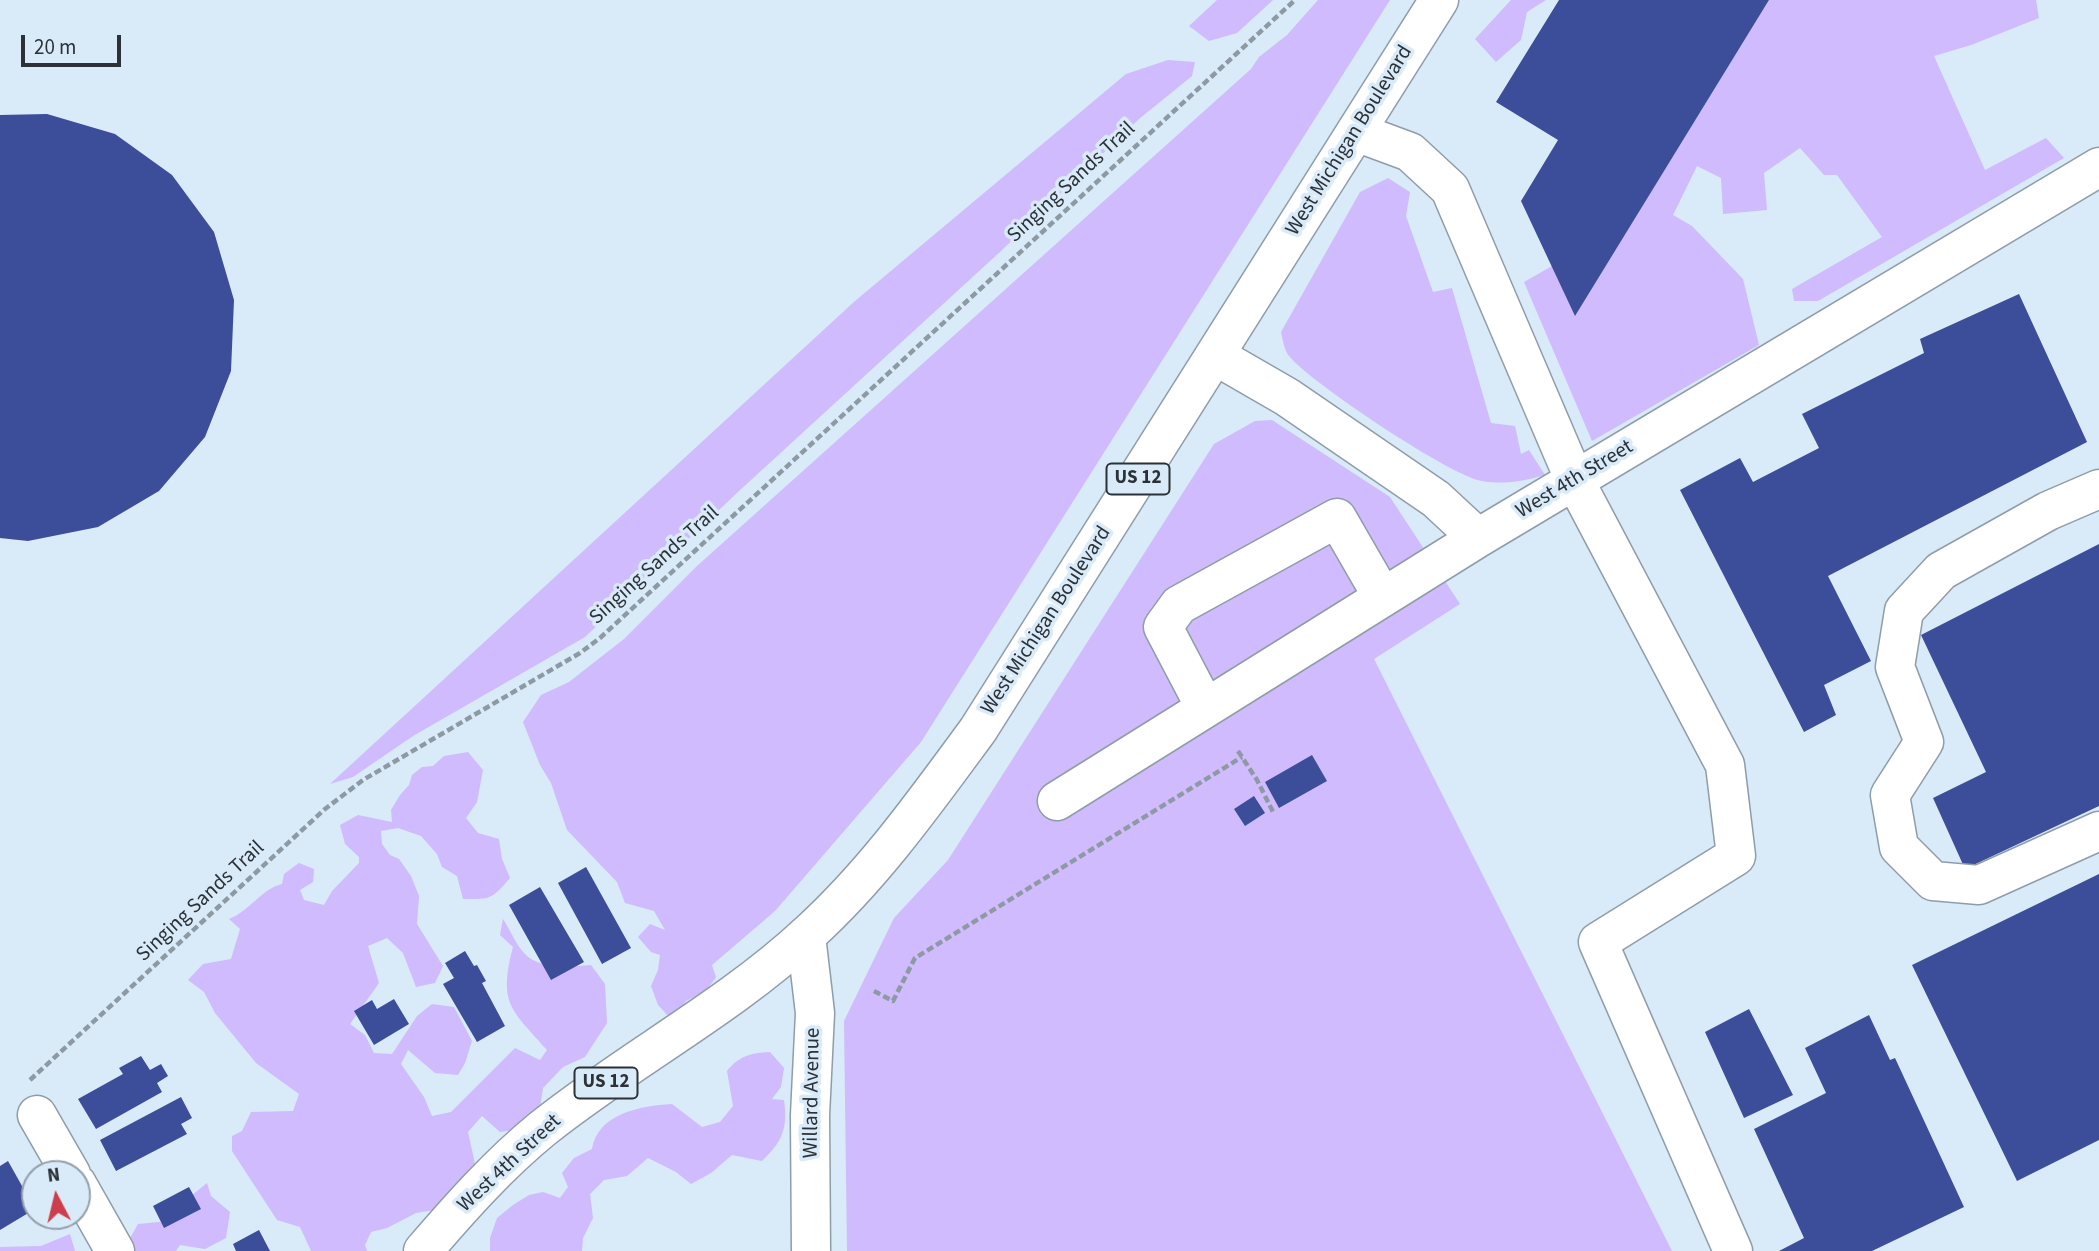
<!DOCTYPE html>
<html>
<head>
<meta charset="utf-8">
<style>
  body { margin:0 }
  #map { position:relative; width:2099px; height:1251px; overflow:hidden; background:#d9eaf8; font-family:"Source Sans 3",sans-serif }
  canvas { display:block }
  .north { position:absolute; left:21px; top:1160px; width:70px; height:70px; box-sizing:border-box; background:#d9eaf8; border:2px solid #93a0ab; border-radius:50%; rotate:353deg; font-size:19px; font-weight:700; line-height:28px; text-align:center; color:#2b3137 }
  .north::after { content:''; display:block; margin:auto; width:24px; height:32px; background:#ce3d4b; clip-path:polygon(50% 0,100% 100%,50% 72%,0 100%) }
  .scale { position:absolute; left:21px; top:35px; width:100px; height:32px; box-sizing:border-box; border:4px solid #2b3137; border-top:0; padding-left:9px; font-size:21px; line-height:24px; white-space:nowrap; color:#2b3137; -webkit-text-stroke:5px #d9eaf8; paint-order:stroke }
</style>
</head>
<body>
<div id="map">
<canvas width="2099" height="1251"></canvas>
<div class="north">N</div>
<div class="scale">20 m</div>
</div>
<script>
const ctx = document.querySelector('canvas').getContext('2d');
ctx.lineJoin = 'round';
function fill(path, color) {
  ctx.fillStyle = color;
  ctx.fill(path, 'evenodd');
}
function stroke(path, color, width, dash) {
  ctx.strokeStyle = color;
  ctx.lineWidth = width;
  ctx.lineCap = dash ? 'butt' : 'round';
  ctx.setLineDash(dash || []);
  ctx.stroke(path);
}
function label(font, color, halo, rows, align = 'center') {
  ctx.font = font + ' "Source Sans 3",sans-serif';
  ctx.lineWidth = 7;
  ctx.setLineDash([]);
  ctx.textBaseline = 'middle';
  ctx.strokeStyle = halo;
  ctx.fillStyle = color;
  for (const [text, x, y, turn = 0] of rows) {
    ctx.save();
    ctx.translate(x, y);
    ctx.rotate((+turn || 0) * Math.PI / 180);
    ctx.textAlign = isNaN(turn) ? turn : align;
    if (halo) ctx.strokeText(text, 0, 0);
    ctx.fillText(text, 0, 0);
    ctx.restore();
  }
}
const green = new Path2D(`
  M1217 0H1273L1237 33 1209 41 1189 26Z
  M1318 0H1390L921 742 775 911 712 965 716 977 706 991 686 1001 674 1022 658 1005 651 986 658 970 660 955 651 952 638 937 650 924 665 930 654 911 625 903 617 882 567 830 551 783 540 765 523 722 541 695 569 682 624 639 697 566 1251 69 1259 57 1287 35Z
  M1511 0H1546L1527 12 1521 40 1496 62 1475 39Z
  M1769 0H2036L2039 18 1971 45 1934 56 1985 170 2046 138 2064 158 1818 301H1794L1792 289 1882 237 1837 175H1824L1800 148 1764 173 1767 210 1723 214 1721 178 1697 166 1673 215 1692 226 1743 279 1759 345 1592 441 1524 282 1552 266 1575 315Z
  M1168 60 1195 62 1192 76 1139 119 1001 251 739 491 585 637 413 736 353 777 330 784 855 301 1126 74Z
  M1388 178 1410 192 1406 216 1433 292 1452 288 1491 423 1515 426 1521 454 1529 450 1545 475C1524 481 1504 485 1482 481 1452 477 1310 382 1290 357 1284 351 1283 340 1281 332L1360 192Z
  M1272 420 1390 497 1460 604 1374 659 1672 1251H847L844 1021 894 918 948 860 1214 444 1255 421Z
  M468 752 483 770 477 802 466 818 478 833 499 839 502 859 510 878C491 900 491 899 463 899L457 876 442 867 437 854 421 836 398 828 381 831 382 844 390 855 399 859 411 876 419 896 417 924 443 966 435 983 416 987 403 953 387 938 368 946 379 983 350 1024 365 1035 374 1053 392 1054 417 1016 432 1004 454 1007 472 1041 465 1063 458 1075 435 1073 408 1050 401 1064 424 1097 432 1116 451 1112 515 1048 540 1060 547 1050C511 1009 498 1004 513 947L500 935 503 919C510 930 516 944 524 953 539 970 571 967 591 965L605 984 607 1023 585 1057 563 1067 543 1088 539 1114 521 1129 500 1132 482 1116 468 1132 477 1173 446 1208 416 1213 387 1228 371 1232 365 1245 367 1251H311L300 1227 277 1220 232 1151V1136L242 1131 251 1112 293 1111 299 1094 256 1063 215 1013 204 992 188 980 203 964 231 959 240 929 229 919C250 911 261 889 282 884L284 874 299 863 314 869 313 882 300 890 304 900 324 905 332 891 359 863V857L345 844 340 825 358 815 392 822 391 810 400 795 409 785 412 775 422 767 433 766 444 756Z
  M770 1052 784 1068 781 1087 772 1099 784 1100C788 1129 782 1142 762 1161L732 1155 711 1173 691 1184 676 1172 648 1158 627 1176 604 1180 590 1194 593 1218 583 1238 582 1251H490V1238L497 1218 513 1205 529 1195 543 1192 560 1198 568 1187 562 1173 574 1158 592 1149C598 1113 641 1106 672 1104L702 1127 720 1122 733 1106 727 1071C739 1056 751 1053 770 1052Z
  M207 1183 211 1196 230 1212 226 1238 205 1249 180 1245 176 1251H128L124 1249 138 1224 169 1221 170 1213Z
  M70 1234 75 1251H0V1247L41 1246Z`);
const building = new Path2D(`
  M1559 0H1769L1575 316 1521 201 1558 140 1496 102Z
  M47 114 115 134 172 175 214 232 234 300 231 371 205 437 159 491 98 527 28 541 0 538V115Z
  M2019 294 2087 442 1828 576 1871 661 1824 685 1836 715 1804 732 1680 490 1740 458 1753 482 1819 448 1802 414 1924 353 1920 339Z
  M2099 544V806L1965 869 1933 798 1986 772 1921 635Z
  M1312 755 1327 781 1279 808 1265 782Z
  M1254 796 1265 813 1245 826 1234 809Z
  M586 867 631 948 602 964 558 883Z
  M2099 874V1140L2017 1181 1912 965Z
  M540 887 584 962 551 980 509 905Z
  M465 951 474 966 477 965 486 981 482 983 505 1026 477 1042 443 984 454 978 445 963Z
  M394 999 409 1024 374 1045 354 1011 372 1000 377 1009Z
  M1749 1009 1793 1095 1744 1118 1705 1032Z
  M1869 1015 1890 1060 1895 1058 1964 1207 1872 1251H1779L1804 1238 1754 1129 1826 1093 1805 1048Z
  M141 1056 150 1070 161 1064 168 1076 157 1083 162 1092 96 1129 78 1099 123 1074 119 1068Z
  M181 1097 192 1118 181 1124 187 1134 116 1171 100 1140Z
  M8 1161 35 1209 0 1230V1166Z
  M189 1187 201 1209 164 1228 153 1206Z
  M259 1230 270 1251H236L233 1244Z`);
const path = new Path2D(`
  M1238 751 1257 780 1274 814
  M874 991 893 1001 915 958 1242 757
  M30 1080 325 809 363 780 580 653 600 638 1295 0`);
const minor = new Path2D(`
  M1356 132 1410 152 1450 189 1575 481 1725 765 1736 856 1598 942 1733 1251
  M1216 356 1287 397 1436 499 1478 538
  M2099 489 2048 511 1941 571 1904 611 1895 667 1924 742 1890 795 1899 847 1933 881 1979 885 2099 831
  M1205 707 1163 627 1179 605 1337 518 1382 596
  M1057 801 1478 538 2099 167
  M806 936 815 1013 810 1115 811 1251
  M37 1115 71 1174
  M77 1184 115 1251`);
const major = new Path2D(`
  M423 1251C460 1208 498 1165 542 1129 628 1060 727 1009 808 934 874 874 925 802 978 730L1439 0`);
const shields = [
  [1138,479,63],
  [606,1083,63]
];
const shieldNames = [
  ["US 12",1138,479],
  ["US 12",606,1083]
];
const streetNames = [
  ["West Michigan Boulevard",1350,141,-58],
  ["Singing Sands Trail",1072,183,-43],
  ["West 4th Street",1575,480,-31],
  ["Singing Sands Trail",655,566,-42],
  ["West Michigan Boulevard",1047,621,-57],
  ["Singing Sands Trail",201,902,-43],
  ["Willard Avenue",813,1093,-89],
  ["West 4th Street",510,1164,-43]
];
fill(green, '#cfbbfd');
fill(building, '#3c4d99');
stroke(minor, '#8e9da9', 41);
stroke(major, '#8e9da9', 41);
stroke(path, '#8d99a3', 4.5, [7, 3.5]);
stroke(minor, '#fff', 38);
stroke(major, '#fff', 38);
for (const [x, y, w] of shields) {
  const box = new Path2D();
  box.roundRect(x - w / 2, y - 15.5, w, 31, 5);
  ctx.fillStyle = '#d9eaf8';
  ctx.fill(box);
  stroke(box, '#2b3137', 2);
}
label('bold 19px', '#2b3137', null, shieldNames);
label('21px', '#2b3137', '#d9eaf8', streetNames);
</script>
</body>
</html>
